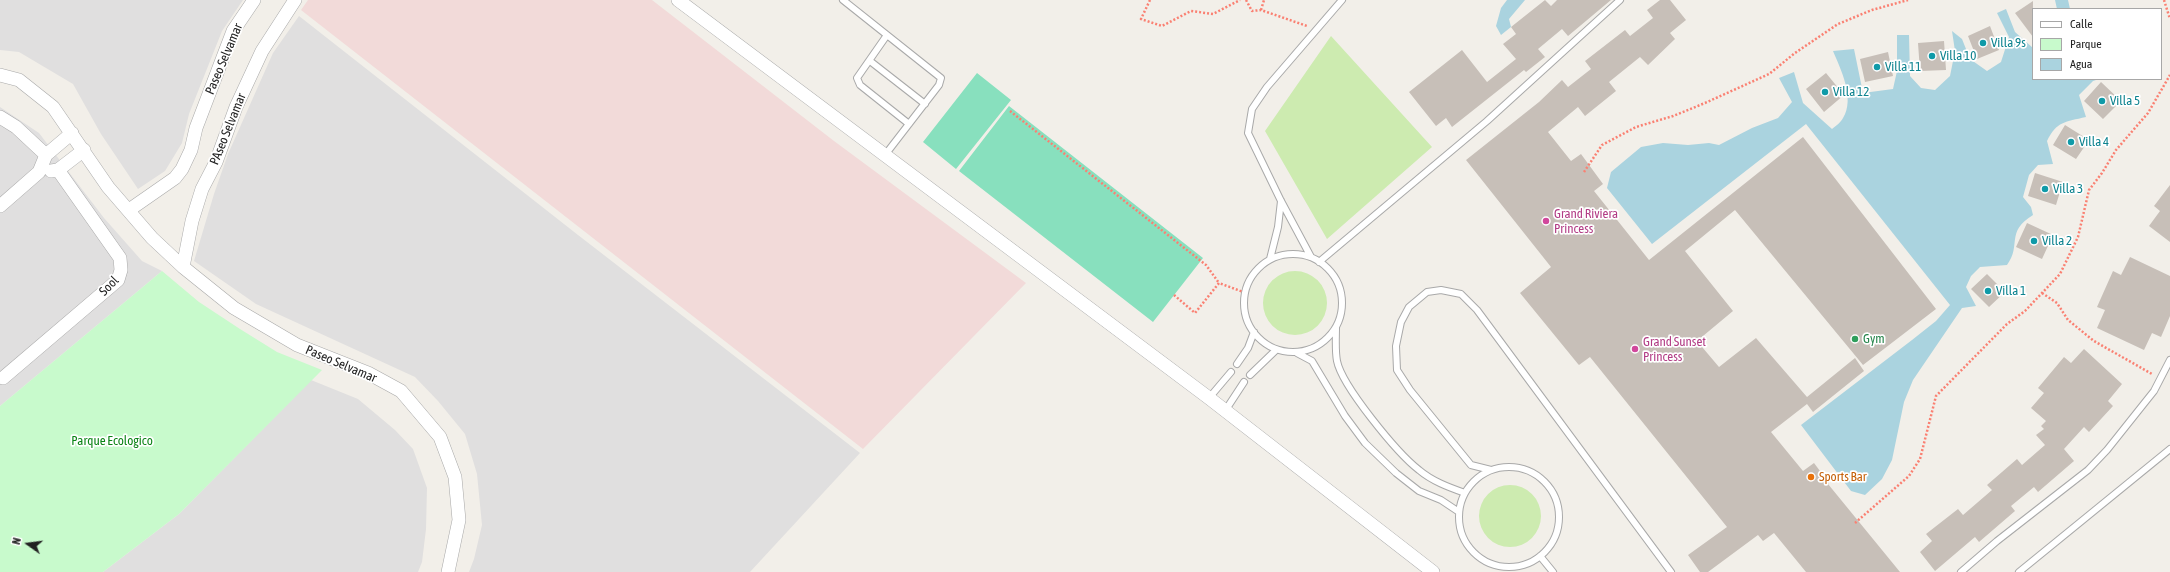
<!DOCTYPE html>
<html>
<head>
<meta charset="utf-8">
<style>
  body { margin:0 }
  #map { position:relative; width:2170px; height:572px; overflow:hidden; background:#f2efe9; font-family:"Asap Condensed",sans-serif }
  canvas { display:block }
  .legend { position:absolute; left:2032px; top:8px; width:130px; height:72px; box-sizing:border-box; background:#fff; border:1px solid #a7a7a7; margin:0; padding:5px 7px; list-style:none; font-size:12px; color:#222 }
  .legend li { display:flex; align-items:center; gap:8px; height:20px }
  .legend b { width:20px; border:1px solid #a7a7a7 }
  .north { position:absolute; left:8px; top:524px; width:40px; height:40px; -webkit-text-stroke:3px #fff; paint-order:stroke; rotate:284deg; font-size:11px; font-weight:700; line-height:16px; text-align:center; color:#222 }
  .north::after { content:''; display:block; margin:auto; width:14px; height:18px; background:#222; clip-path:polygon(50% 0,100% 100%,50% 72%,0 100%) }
</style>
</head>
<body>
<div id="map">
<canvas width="2170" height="572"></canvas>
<ul class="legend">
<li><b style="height:5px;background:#fff"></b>Calle</li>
<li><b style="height:11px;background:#c8facc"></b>Parque</li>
<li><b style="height:11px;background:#aad3df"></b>Agua</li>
</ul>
<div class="north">N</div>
</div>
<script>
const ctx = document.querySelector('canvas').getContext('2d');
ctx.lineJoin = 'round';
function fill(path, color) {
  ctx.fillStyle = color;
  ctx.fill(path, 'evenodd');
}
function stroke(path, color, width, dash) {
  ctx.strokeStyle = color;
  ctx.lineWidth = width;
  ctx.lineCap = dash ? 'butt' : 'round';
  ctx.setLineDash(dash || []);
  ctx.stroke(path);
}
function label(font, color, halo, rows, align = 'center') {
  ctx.font = font + ' "Asap Condensed",sans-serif';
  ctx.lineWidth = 3.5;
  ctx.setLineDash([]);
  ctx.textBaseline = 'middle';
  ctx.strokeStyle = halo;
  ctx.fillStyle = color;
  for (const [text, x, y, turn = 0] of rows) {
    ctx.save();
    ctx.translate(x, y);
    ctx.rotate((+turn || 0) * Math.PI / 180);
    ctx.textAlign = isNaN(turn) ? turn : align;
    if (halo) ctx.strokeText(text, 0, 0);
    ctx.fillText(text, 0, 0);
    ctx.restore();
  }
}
const residential = new Path2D(`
  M0 0H243L222 31 189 114 182 143 165 171 138 189 101 134 73 84 19 52 0 50Z
  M299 16 578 235 860 453 750 572H469L474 559 482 525 477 474 465 434 438 401 415 377 256 304 194 261 214 194 228 154 273 53Z
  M0 107 39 133 104 218 142 261 162 271 0 406Z
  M311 380 358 399 395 430 413 449 427 488 426 529 422 562 418 572H103L179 514Z`);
const commercial = new Path2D(`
  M308 0H652L834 141 1026 283 863 449 301 10Z`);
const grass = new Path2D(`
  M1331 36 1432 147 1327 239 1265 131Z
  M1263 303a32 32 0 1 1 64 0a32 32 0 1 1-64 0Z
  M1479 516a31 31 0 1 1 62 0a31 31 0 1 1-62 0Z`);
const park = new Path2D(`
  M162 271 199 302 240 329 277 352 322 370 179 514 103 572H0V406Z`);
const pitch = new Path2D(`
  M977 73 1011 100 956 169 923 142Z
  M1009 106 1203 258 1153 322 959 171Z`);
const water = new Path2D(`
  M1507 0H1525L1509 19 1511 27 1501 35 1496 26 1501 8Z
  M2055 0H2068L2070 9H2057Z
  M2006 9 2015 32 2033 48V79H2099L2093 81 2079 95 2086 117C2065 122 2057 121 2047 141L2053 164 2038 165 2029 175 2023 197 2031 207 2033 215C2005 232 2022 245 2007 265L1980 267 1971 276 1966 287 1976 306 1962 308 1913 380 1904 402 1892 460 1882 479 1865 495 1851 491 1801 425 1912 340 1936 321 1950 305 1806 124 1652 244 1607 188 1611 172 1641 147 1663 143 1688 145 1709 143 1719 145 1752 128 1778 118 1792 102 1779 78 1794 72 1803 103 1832 129C1836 126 1841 122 1843 118 1855 98 1841 70 1833 51L1854 49 1863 93 1893 89 1897 71V35H1909L1910 76 1921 88 1935 90 1950 76 1955 51 1952 31 1962 39 1970 59 1987 71 2001 62 2009 37 1997 13Z`);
const building = new Path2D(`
  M1545 0 1551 6 1557 0H1611L1568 36 1562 29 1538 49 1545 57 1526 72 1524 70 1452 127 1446 118 1436 126 1409 92 1462 50 1487 82 1516 59 1503 44 1516 34 1511 27Z
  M1660 0H1670L1686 20 1670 33 1675 39 1648 65 1640 57 1609 82 1616 91 1585 116 1578 107 1548 132 1571 161 1581 154 1603 184 1594 191 1649 260 1803 137 1936 309 1863 365 1735 210 1685 251 1733 311 1697 341 1719 367 1756 338 1807 397 1855 358 1864 371 1813 412 1807 404 1771 432 1803 471 1814 463 1829 483 1828 484 1900 572H1806L1774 533 1763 541 1758 535 1708 572H1700L1688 555 1727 527 1590 357 1579 365 1578 364 1520 293 1551 267 1466 160 1539 102 1562 80 1568 87 1591 69 1585 61 1625 30 1630 36 1653 18 1647 10Z
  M2033 1V37L2015 13Z
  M1990 26 1999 50 1977 59 1968 36Z
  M1944 41 1946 70 1920 71 1918 43Z
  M1888 52 1893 76 1865 82 1860 59Z
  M1826 73 1844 95 1824 112 1806 89Z
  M2101 82 2121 101 2103 119 2084 101Z
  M2065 125 2089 140 2076 159 2053 145Z
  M2035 173 2063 182 2056 205 2028 196Z
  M2170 185V242L2149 226 2160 211 2154 206Z
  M2027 223 2053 235 2042 259 2016 247Z
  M2130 257 2170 276V316L2161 337 2152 333 2144 350 2097 328 2105 310 2097 307 2113 271 2121 275Z
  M1987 274 2005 292 1989 307 1971 289Z
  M2084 349 2122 384 2108 401 2113 406 2089 432 2084 427 2064 449 2074 461 2038 492 2034 487 2011 506 2015 511 1979 542 1975 537 1935 571 1920 552 1932 541 1926 534 1958 509 1963 515 1992 490 1987 485 2017 459 2022 465 2045 445 2036 435 2044 429 2041 426 2046 421 2031 408 2044 393 2038 388 2064 357 2071 363Z`);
const path = new Path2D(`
  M1150 0 1141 19 1162 26 1191 11 1213 14 1240 0
  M1246 0 1252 11 1261 10 1307 26
  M2164 0 2170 19
  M1261 10 1264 0
  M1010 111 1206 265 1219 283
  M1584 172 1602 145 1636 127 1673 116 1705 103 1769 74 1795 53 1838 24 1872 10 1908 0
  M2042 293 2057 303 2068 320 2094 341 2152 374
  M1174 295 1195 313 1219 283 1246 293
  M1855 523 1909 476 1920 459 1936 396 2007 324 2025 311 2060 274 2078 237 2089 190 2102 173 2116 150 2148 113 2170 75`);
const service = new Path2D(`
  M843 0 941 78 939 85 885 155
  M887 35 857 78 860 85 909 124
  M870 61 925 104
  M1244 303a49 49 0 1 1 98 0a49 49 0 1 1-98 0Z
  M1311 257 1281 201 1248 133 1252 109 1267 87 1342 0
  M1270 259 1278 227 1281 201
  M1319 262 1487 121 1620 0
  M1336 327C1336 338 1335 350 1337 361 1342 386 1397 453 1419 470 1432 481 1448 487 1465 493
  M1297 353 1312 361 1345 416 1365 443 1396 473 1419 491 1441 500 1459 512
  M1237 364 1248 348 1254 332
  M1250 375 1276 350
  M1209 398 1231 372
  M1225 411 1244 382
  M1459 517a50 50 0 1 1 100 0a50 50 0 1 1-100 0Z
  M1491 470 1471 465 1410 390 1397 370 1396 346 1401 322 1409 307 1427 292 1441 290 1461 294 1477 310 1671 572
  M1540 556 1553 572
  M1961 572 1997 541 2088 470 2107 450 2154 391 2170 360
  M2019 572 2170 449`);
const minor = new Path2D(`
  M678 0 1209 398 1433 572
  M0 75 19 80 53 107 108 187 152 238 183 267 234 308 297 345 368 373 401 391 440 437 455 477 459 520 448 572
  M0 117 16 127 46 155
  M51 171 58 170 84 150
  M0 206 39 172 46 155 72 133
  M129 210 175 178 182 169 191 150 196 128 233 31 254 0
  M183 267 192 221 202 189 216 162 236 107 262 51 295 0
  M3 378 118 280 121 270 120 258 58 170`);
const markers = [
  [1983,43,4,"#0f9aa8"],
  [1932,56,4,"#0f9aa8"],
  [1877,67,4,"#0f9aa8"],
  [1825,92,4,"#0f9aa8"],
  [2102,101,4,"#0f9aa8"],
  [2071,142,4,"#0f9aa8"],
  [2045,189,4,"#0f9aa8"],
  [1546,221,4,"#d1479c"],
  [2034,241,4,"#0f9aa8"],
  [1988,291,4,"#0f9aa8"],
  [1855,339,4,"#2e9e5b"],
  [1635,349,4,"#d1479c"],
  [1811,477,4,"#e8710a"]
];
const cultureNames = [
  ["Villa 9s",1991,43],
  ["Villa 10",1940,56],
  ["Villa 11",1885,67],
  ["Villa 12",1833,92],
  ["Villa 5",2110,101],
  ["Villa 4",2079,142],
  ["Villa 3",2053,189],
  ["Villa 2",2042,241],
  ["Villa 1",1996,291]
];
const streetNames = [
  ["Paseo Selvamar",224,59,-67],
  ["PAseo Selvamar",228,129,-68],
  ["Sool",109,286,-46],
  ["Paseo Selvamar",341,364,23]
];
const hotelNames = [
  ["Grand Riviera",1554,214],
  ["Princess",1554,229],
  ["Grand Sunset",1643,342],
  ["Princess",1643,357]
];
const leisureNames = [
  ["Gym",1863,339]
];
const parkNames = [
  ["Parque Ecologico",112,441]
];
const foodNames = [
  ["Sports Bar",1819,477]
];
fill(residential, '#e0dfdf');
fill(commercial, '#f2dad9');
fill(grass, '#cdebb0');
fill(park, '#c8facc');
fill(pitch, '#88e0be');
fill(water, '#aad3df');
fill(building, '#c7bfb8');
stroke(service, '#a9a9a9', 8);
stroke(minor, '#a9a9a9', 14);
stroke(path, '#fa8072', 2.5, [2, 2]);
stroke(service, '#fff', 6);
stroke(minor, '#fff', 13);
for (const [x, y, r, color] of markers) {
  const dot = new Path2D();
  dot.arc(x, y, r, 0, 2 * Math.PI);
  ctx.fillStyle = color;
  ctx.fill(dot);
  stroke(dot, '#fff', 1.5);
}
label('13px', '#0d838f', '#fff', cultureNames, 'left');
label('13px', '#222', '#fff', streetNames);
label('13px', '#b23c85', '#fff', hotelNames, 'left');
label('13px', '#27864d', '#fff', leisureNames, 'left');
label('13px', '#0c8416', '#fff', parkNames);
label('13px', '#c56008', '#fff', foodNames, 'left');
</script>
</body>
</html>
